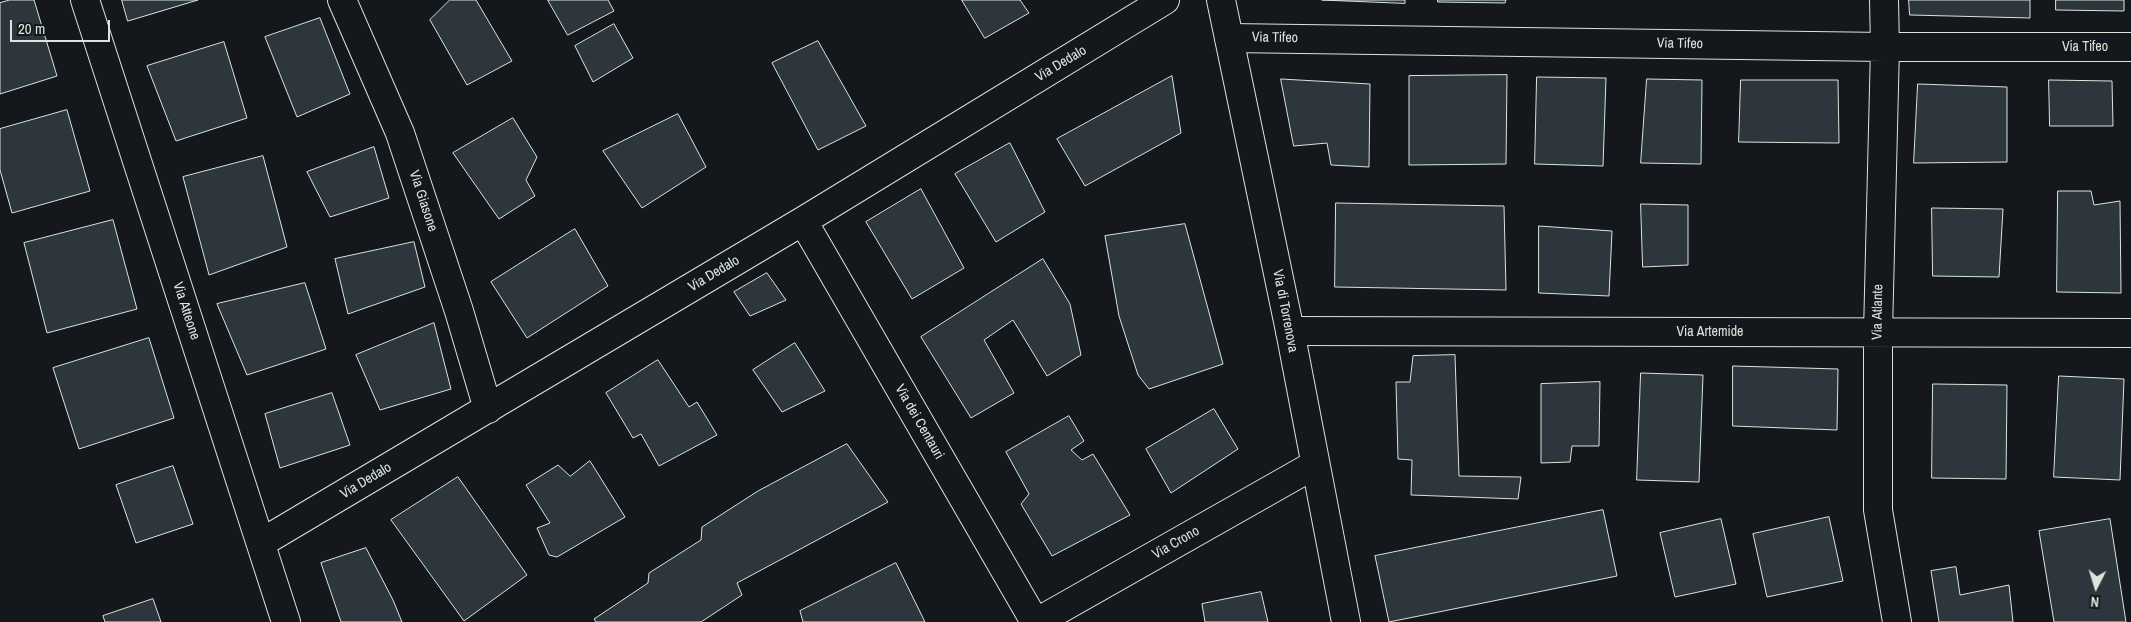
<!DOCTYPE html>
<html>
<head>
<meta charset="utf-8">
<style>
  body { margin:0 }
  #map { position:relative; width:2131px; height:622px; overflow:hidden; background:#14181c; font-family:"Archivo Narrow",sans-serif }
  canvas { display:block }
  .north { position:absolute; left:2071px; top:562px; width:50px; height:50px; -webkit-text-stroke:4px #14181c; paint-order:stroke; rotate:185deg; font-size:14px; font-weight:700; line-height:20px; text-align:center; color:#d8e6dc }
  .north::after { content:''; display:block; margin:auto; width:18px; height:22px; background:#d8e6dc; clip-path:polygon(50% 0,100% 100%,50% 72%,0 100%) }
  .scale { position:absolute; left:10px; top:20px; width:100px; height:22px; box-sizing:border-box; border:2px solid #d8e6dc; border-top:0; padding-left:6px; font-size:15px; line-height:18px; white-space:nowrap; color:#d8e6dc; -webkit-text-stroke:4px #14181c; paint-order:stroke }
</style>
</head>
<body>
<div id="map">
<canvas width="2131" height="622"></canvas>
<div class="north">N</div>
<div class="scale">20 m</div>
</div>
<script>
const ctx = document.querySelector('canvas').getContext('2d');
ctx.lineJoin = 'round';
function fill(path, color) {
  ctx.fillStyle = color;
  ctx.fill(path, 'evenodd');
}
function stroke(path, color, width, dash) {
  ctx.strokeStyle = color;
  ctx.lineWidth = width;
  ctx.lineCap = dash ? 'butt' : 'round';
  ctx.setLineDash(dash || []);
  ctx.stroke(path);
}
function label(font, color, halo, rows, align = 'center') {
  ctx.font = font + ' "Archivo Narrow",sans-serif';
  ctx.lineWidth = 4;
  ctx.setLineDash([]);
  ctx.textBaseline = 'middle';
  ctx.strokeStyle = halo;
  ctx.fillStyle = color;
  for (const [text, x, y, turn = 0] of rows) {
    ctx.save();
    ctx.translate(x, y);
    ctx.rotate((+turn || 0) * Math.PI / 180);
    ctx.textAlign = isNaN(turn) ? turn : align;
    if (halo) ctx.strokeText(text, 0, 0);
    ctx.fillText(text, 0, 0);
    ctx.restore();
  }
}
const building = new Path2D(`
  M10 0H34L57 76 0 94V3Z
  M122 0H198L128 21Z
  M450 0H476L512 61 467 85 430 20Z
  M548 0H608L614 11 568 35Z
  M962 0H1020L1029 13 985 38Z
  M1322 0H1405V3Z
  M1438 0H1506L1505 3 1438 2Z
  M1909 0H2030V18L1910 15Z
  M2056 0H2124V11L2056 10Z
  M320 18 350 94 297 117 265 37Z
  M614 24 633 58 593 82 575 46Z
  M818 41 866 126 818 150 772 63Z
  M224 42 247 118 176 141 147 66Z
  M1507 75 1506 164 1409 165V76Z
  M1172 76 1181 133 1085 186 1057 139Z
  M1537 77 1606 78 1603 166 1535 164Z
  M1281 79 1370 84 1369 167 1331 165 1327 143 1294 146Z
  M1647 79 1702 80 1701 164 1641 163Z
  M1741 80H1838L1839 143 1739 142Z
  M2049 80 2112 81 2113 126H2050Z
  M1918 84 2007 87V162L1914 163Z
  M67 110 90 191 12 213 0 170V129Z
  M678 114 706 167 642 208 603 151Z
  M513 118 537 157 526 180 535 196 499 219 453 153Z
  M1010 143 1045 212 996 242 955 174Z
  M374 147 389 198 330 217 307 172Z
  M263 156 287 247 209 275 183 177Z
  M921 189 964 268 912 299 866 222Z
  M2058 191H2091L2094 205 2120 201 2121 293 2057 292Z
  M1336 203 1504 206 1506 290 1335 287Z
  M1641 204 1688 205V265L1643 267Z
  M1932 208 2003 209 1999 277 1933 276Z
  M113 220 137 309 47 333 24 243Z
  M1185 224 1223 364 1149 389 1138 375 1119 316 1105 236Z
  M1539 226 1612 231 1609 296 1539 293Z
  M575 229 608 286 527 338 491 282Z
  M414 242 425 287 348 314 335 259Z
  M1043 259 1070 304 1081 355 1047 376 1013 320 984 340 1014 393 971 418 921 337Z
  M767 273 786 300 750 316 734 292Z
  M305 283 326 349 247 375 217 304Z
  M434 323 451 389 380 410 356 355Z
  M149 338 174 418 79 449 53 368Z
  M795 343 825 391 782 412 753 370Z
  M1455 355 1459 476 1521 477 1518 499 1411 495 1412 460 1398 459 1396 382H1410L1413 356Z
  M658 360 689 407 697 402 717 435 659 466 641 434 633 438 606 393Z
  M1733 366 1838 369 1837 430 1733 426Z
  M1641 373 1703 375 1699 482 1637 480Z
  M2059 376 2124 379 2120 480 2054 477Z
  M1600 382 1599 446H1572L1570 462 1541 463V384Z
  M1933 384 2007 385 2006 479 1932 478Z
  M332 393 350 445 280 468 265 414Z
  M1214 409 1238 449 1171 493 1146 449Z
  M1069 416 1084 441 1071 450 1082 460 1093 454 1130 515 1052 556 1021 504 1029 494 1006 452Z
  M847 444 888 502 737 583 742 595 701 622H596L594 619 648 583 649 573 701 540 702 527 758 491Z
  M590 461 625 517 557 557 549 555 537 528 550 523 526 485 558 465 570 476Z
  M173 466 193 524 136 543 116 485Z
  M458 477 527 575 464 621 391 520Z
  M1603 510 1617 576 1389 622 1375 556Z
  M1829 517 1843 581 1767 597 1753 534Z
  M1721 519 1736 584 1675 597 1660 533Z
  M2110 519 2126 622H2054L2039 531Z
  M366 548 393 600 402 622H341L321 563Z
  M896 563 925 622H803L800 611Z
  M1956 567 1960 595 2009 585 2013 622H1939L1931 571Z
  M1261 592 1268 622H1205L1202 604Z
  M153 599 161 622H105L103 616Z`);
const minor = new Path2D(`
  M85 0 286 622
  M342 0 400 133 459 311 488 409
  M1884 0 1885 47 1878 332V510L1897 622
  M1229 38 1885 47H2131
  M803 221 1035 622
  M1290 331 2131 333
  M261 543 803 221 1165 0
  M1037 622 1314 465`);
const tertiary = new Path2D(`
  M1221 0 1290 331 1346 622`);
const streetNames = [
  ["Via Tifeo",1275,38,1],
  ["Via Tifeo",1680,44,1],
  ["Via Tifeo",2085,47],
  ["Via Dedalo",1061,64,-31],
  ["Via Giasone",423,201,72],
  ["Via Dedalo",714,274,-31],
  ["Via Atteone",186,311,72],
  ["Via di Torrenova",1285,311,79],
  ["Via Atlante",1878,312,-89],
  ["Via Artemide",1710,332],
  ["Via dei Centauri",919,422,60],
  ["Via Dedalo",366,481,-31],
  ["Via Crono",1176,543,-30]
];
fill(building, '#2c363c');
stroke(building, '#d8e6dc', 1);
stroke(minor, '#d8e6dc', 30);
stroke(tertiary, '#d8e6dc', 30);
stroke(minor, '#14181c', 28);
stroke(tertiary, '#14181c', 28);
label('14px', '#d8e6dc', '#14181c', streetNames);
</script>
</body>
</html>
